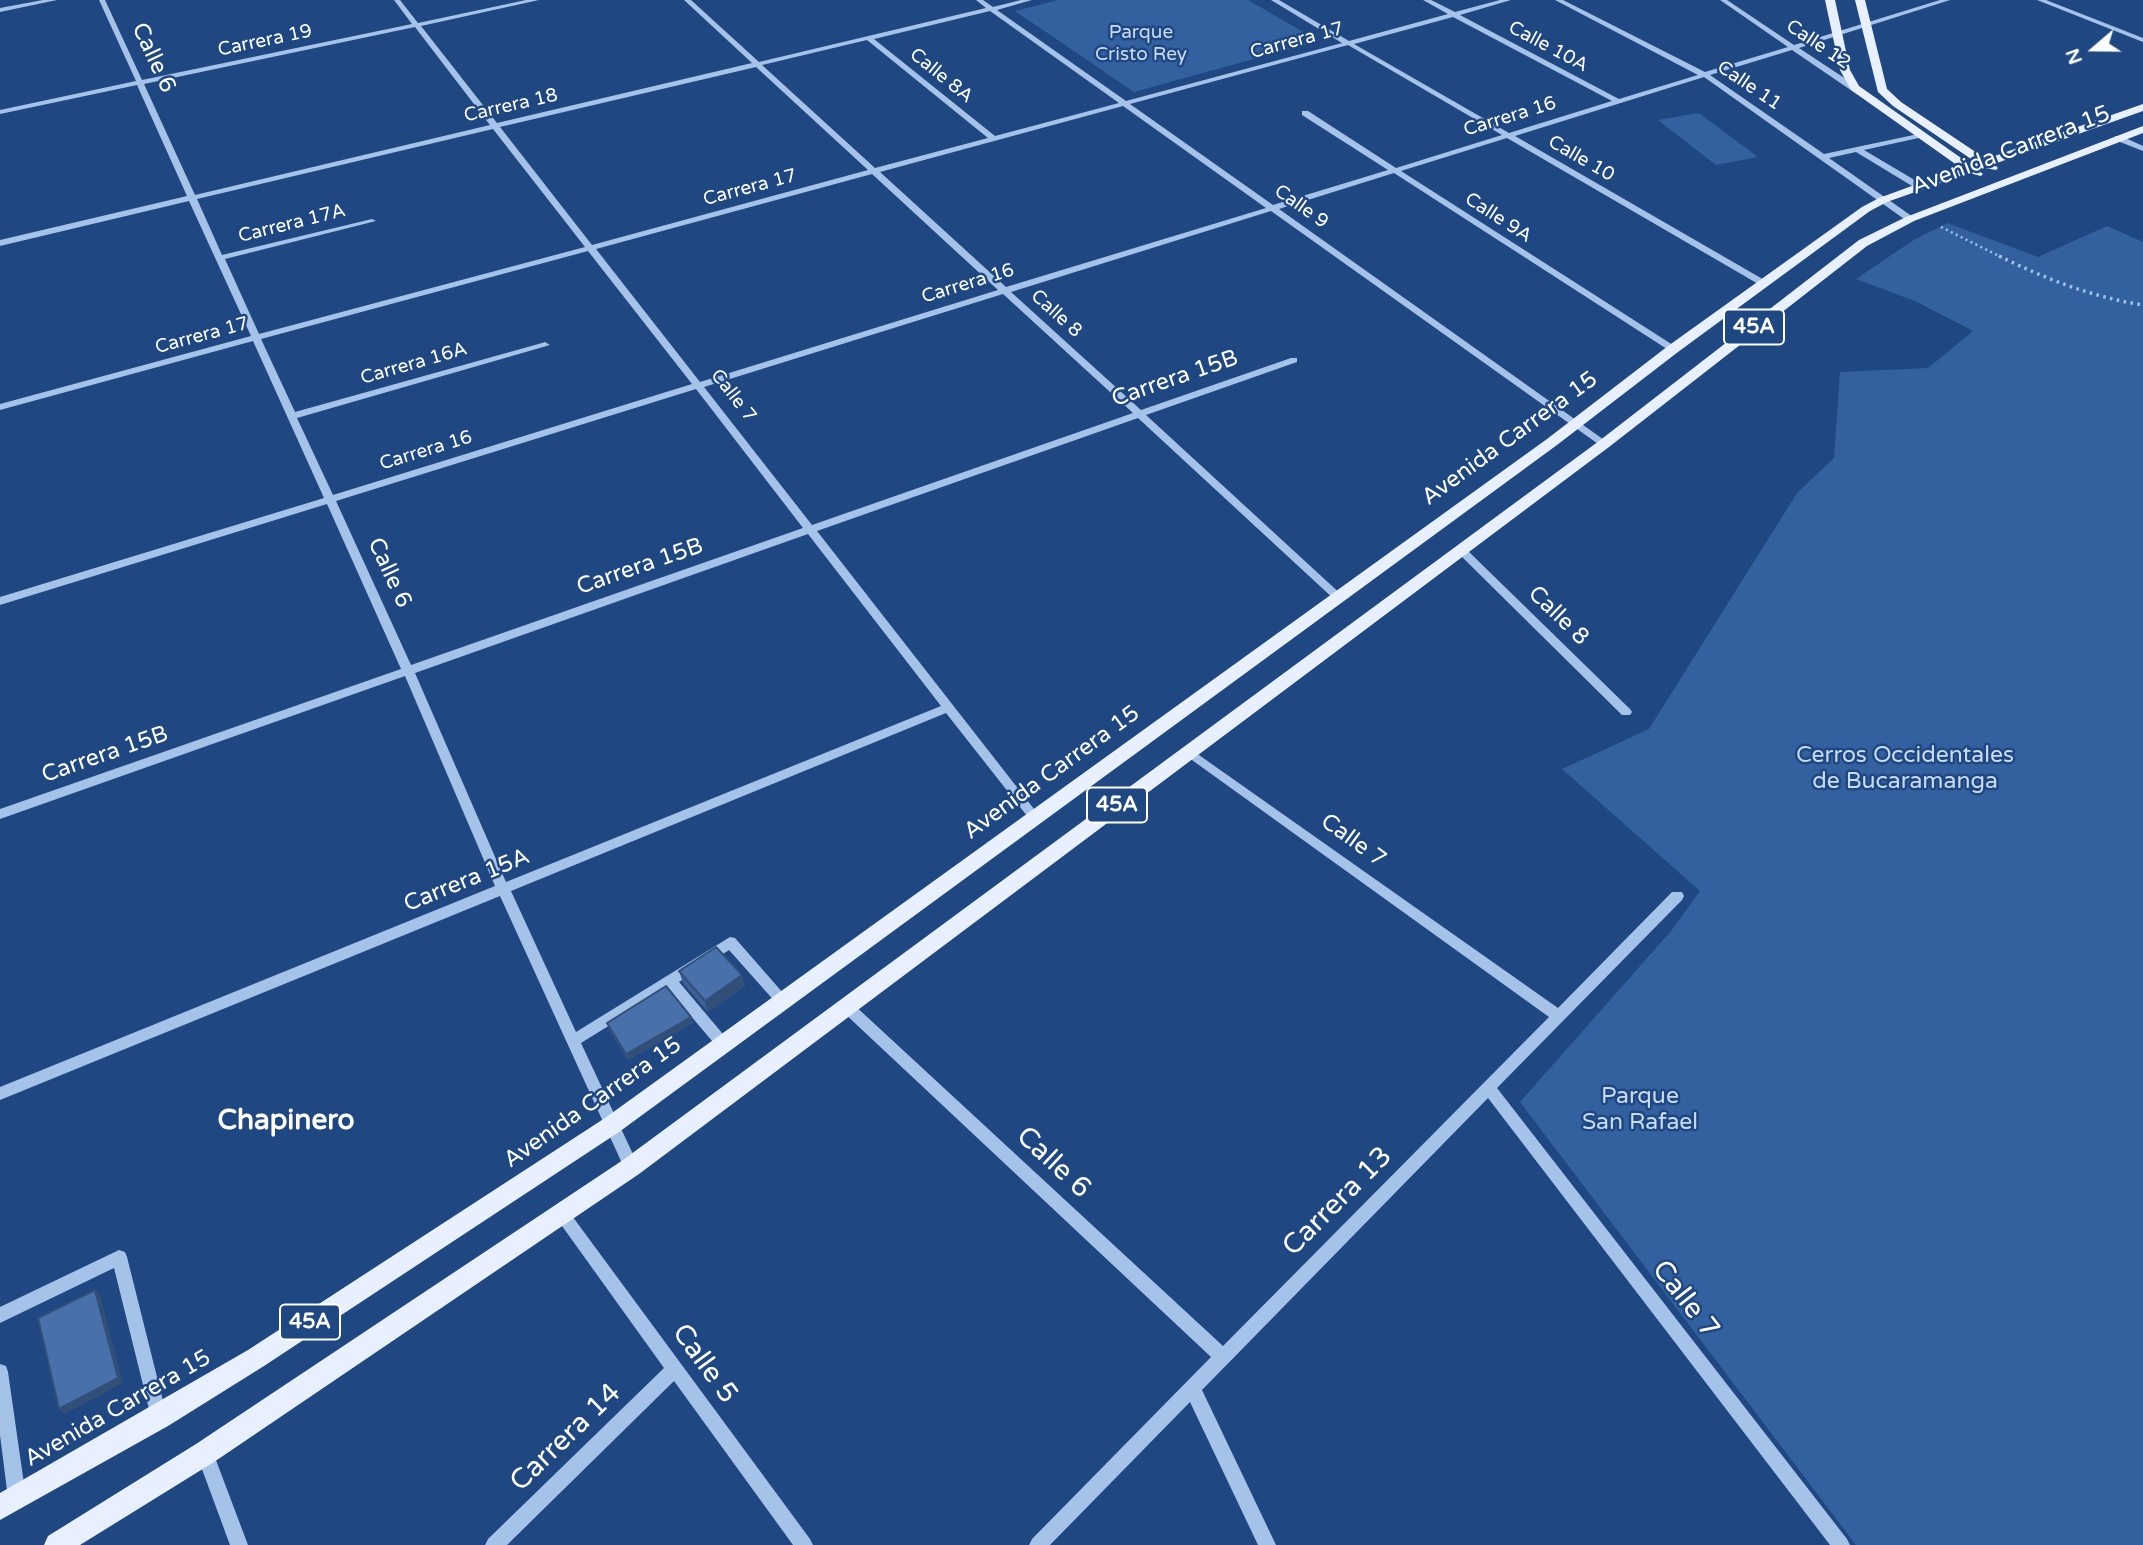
<!DOCTYPE html>
<html>
<head>
<meta charset="utf-8">
<style>
  body { margin:0 }
  #map { position:relative; width:2143px; height:1545px; overflow:hidden; background:#1f4781; font-family:"Varela Round",sans-serif }
  canvas { display:block }
  .north { position:absolute; left:2059px; top:14px; width:70px; height:70px; -webkit-text-stroke:5px #1f4781; paint-order:stroke; rotate:250deg; font-size:19px; font-weight:700; line-height:28px; text-align:center; color:#fff }
  .north::after { content:''; display:block; margin:auto; width:24px; height:32px; background:#fff; clip-path:polygon(50% 0,100% 100%,50% 72%,0 100%) }
</style>
</head>
<body>
<div id="map">
<canvas width="2143" height="1545"></canvas>
<div class="north">N</div>
</div>
<script>
const ctx = document.querySelector('canvas').getContext('2d');
ctx.lineJoin = 'round';
function fill(path, color) {
  ctx.fillStyle = color;
  ctx.fill(path, 'evenodd');
}
function stroke(path, color, width, dash) {
  ctx.strokeStyle = color;
  ctx.lineWidth = width;
  ctx.lineCap = dash ? 'butt' : 'round';
  ctx.setLineDash(dash || []);
  ctx.stroke(path);
}
function label(font, color, halo, rows, align = 'center') {
  ctx.font = font + ' "Varela Round",sans-serif';
  ctx.lineWidth = 5;
  ctx.setLineDash([]);
  ctx.textBaseline = 'middle';
  ctx.strokeStyle = halo;
  ctx.fillStyle = color;
  for (const [text, x, y, turn = 0] of rows) {
    ctx.save();
    ctx.translate(x, y);
    ctx.rotate((+turn || 0) * Math.PI / 180);
    ctx.textAlign = isNaN(turn) ? turn : align;
    if (halo) ctx.strokeText(text, 0, 0);
    ctx.fillText(text, 0, 0);
    ctx.restore();
  }
}
const green = new Path2D(`
  M1058 0H1248L1319 41 1134 92 1015 11Z
  M1699 113 1758 157 1716 165 1658 120Z
  M1947 223 2038 257 2107 226 2143 242V1545H1856L1520 1102 1671 931 1700 891 1562 769 1649 729 1797 493 1834 458 1840 372 1928 368 1973 331 1915 301 1856 279 1912 241Z`);
const pathFar1 = new Path2D(`
  M1941 227 2003 258`);
const path = new Path2D(`
  M1999 256C2046 279 2092 297 2143 305`);
const minor = new Path2D(`
  M43 0H57L0 12V8Z
  M99 0H105L142 80 412 24 394 0H400L418 23 526 0H539L421 26 497 123 752 63 684 0H691L759 62 986 8 976 0H983L993 7 1021 0H1032L997 10 1126 101 1342 43 1271 0H1279L1349 41 1448 14 1423 0H1431L1455 12 1500 0H1511L1460 15 1619 99 1698 75 1555 0H1563L1705 72 1788 47 1720 0H1727L1794 45 1940 0H1950L1799 48 1864 91V95H1858L1792 50 1710 75 1824 154 1923 133V137L1864 150 1923 185V189H1917L1856 152 1829 158 1913 217V221H1907L1704 77 1515 136 1766 281V285H1760L1507 138 1401 171 1676 347V351H1670L1394 173 1279 209 1607 442V446H1601L1271 211 1011 292 1141 410 1291 358H1297V362L1146 415 1344 597 1339 601 1335 600 1138 418 817 531 1041 818 1039 821H1031L946 713 511 891 576 1032 730 937 735 938 790 1001 788 1005 783 1007 778 1005 729 950 679 982 728 1040 730 1044 728 1048 723 1050 718 1048 668 989 581 1043 639 1167 636 1172 631 1174 626 1172 500 896 0 1100V1087L495 886 405 676 0 819V809L401 669 327 504 0 605V597L324 498 253 341 0 410V404L251 336 189 201 0 246V240L187 196 137 85 0 114V110L136 81ZM990 11 1119 103 995 136 874 39ZM1453 17 1612 101 1509 133 1354 44ZM415 27 490 125 195 195 144 84ZM867 40 988 138 875 168 762 65ZM1348 45 1502 135 1396 168 1308 111H1302V115L1388 170 1273 205 1130 104ZM756 67 868 170 592 245 500 127ZM1123 106 1266 208 1006 287 880 172ZM493 129 585 247 259 334 225 259 376 221 372 219 222 255 197 199ZM872 174 998 290 700 382 596 249ZM588 251 692 384 333 495 297 418 550 345 545 342 542 343 295 412 261 339ZM1003 294 1133 413 812 525 704 387ZM696 389 803 528 411 665 336 501ZM808 534 941 706 506 882 415 673Z
  M2037 0H2046L2143 38V42Z
  M2115 136H2121L2143 146V151L2115 140Z
  M1461 547 1465 548 1630 709 1632 712 1630 715H1622L1457 552 1456 550 1457 548Z
  M1189 748 1558 1008 1672 892H1682L1684 896 1682 900 1497 1088 1847 1539 1850 1545H1830L1488 1098 1202 1390 1276 1545H1258L1190 1402 1050 1545H1029L1032 1539 1211 1357 842 1011 840 1007 842 1003 847 1001 852 1003 1223 1346 1549 1017 1185 755 1183 752 1185 749Z
  M562 1207 567 1209 810 1539 813 1545H793L674 1381 507 1545H485L488 1539 664 1368 557 1219 554 1214 557 1209Z
  M119 1250 125 1252 127 1257 167 1417 165 1423 159 1425 153 1423 151 1417 114 1268 0 1323V1307Z
  M0 1364 6 1366 8 1372 26 1498 23 1504 17 1507 11 1504 8 1498 0 1435Z
  M205 1444 211 1447 248 1545H230L196 1453 199 1447Z`);
const major = new Path2D(`
  M1825 0H1835L1850 70 1859 86 1971 165 1977 163 1893 106 1878 92 1855 0H1865L1887 89 1901 102 1986 159 2143 104V111L1994 164 1998 168 1996 170 1984 168 1978 170 1983 174 1981 176 1969 173 1887 202 1870 211 1678 352 1557 445 619 1132 264 1366 168 1426 0 1520V1493L248 1350 605 1118 1547 439 1668 346 1862 207 1879 198 1961 168 1851 90 1840 70Z
  M2143 126V133L1914 221 1867 246 1609 447 639 1174 214 1462 80 1545H44L48 1536 196 1444 623 1160 1599 441 1859 240 1906 217Z`);
const wall = new Path2D(`
  M679 971 745 986 708 1012 683 983Z
  M691 1017 693 1023 628 1060 609 1029 607 1023Z`);
const shadedWall = new Path2D(`
  M742 975 745 986 708 1012 705 1001Z
  M691 1017 693 1023 628 1060 626 1054Z
  M95 1290 100 1295 123 1383 65 1414 59 1409Z`);
const building = new Path2D(`
  M716 947 742 975 705 1001 679 971Z
  M666 986 691 1017 626 1054 607 1023Z
  M95 1290 118 1378 59 1409 38 1318Z`);
const farParknames = [
  ["Parque",1141,33],
  ["Cristo Rey",1141,55]
];
const farStreetnames = [
  ["Carrera 19",265,41,-12],
  ["Carrera 17",1297,41,-15],
  ["Calle 12",1818,45,34],
  ["Calle 10A",1548,47,28],
  ["Calle 8A",941,76,39],
  ["Calle 11",1749,86,34],
  ["Carrera 18",511,106,-13],
  ["Carrera 16",1510,117,-17],
  ["Calle 10",1581,159,30],
  ["Carrera 17",750,188,-15],
  ["Calle 9",1301,207,35],
  ["Calle 9A",1498,218,33],
  ["Carrera 17A",292,224,-14],
  ["Carrera 16",968,284,-17],
  ["Calle 8",1056,314,42],
  ["Carrera 17",202,336,-15],
  ["Carrera 16A",414,364,-16],
  ["Calle 7",733,396,52],
  ["Carrera 16",426,451,-17]
];
const shields = [
  [1754,327,60],
  [1117,805,60],
  [310,1322,60]
];
const shieldNames = [
  ["45A",1754,327],
  ["45A",1117,805],
  ["45A",310,1322]
];
const streetNames = [
  ["Calle 6",153,58,65],
  ["Avenida Carrera 15",2011,151,-21],
  ["Carrera 15B",1175,379,-19],
  ["Avenida Carrera 15",1510,439,-36],
  ["Carrera 15B",640,567,-19],
  ["Calle 6",389,573,65],
  ["Calle 8",1558,616,44],
  ["Carrera 15B",105,755,-19],
  ["Avenida Carrera 15",1052,773,-36],
  ["Calle 7",1353,841,36],
  ["Carrera 15A",467,881,-22],
  ["Avenida Carrera 15",593,1103,-35],
  ["Avenida Carrera 15",118,1409,-30]
];
const parkNames = [
  ["Cerros Occidentales",1905,756],
  ["de Bucaramanga",1905,782],
  ["Parque",1640,1097],
  ["San Rafael",1640,1123]
];
const nearNeighbourhoodnames = [
  ["Chapinero",286,1122]
];
const nearStreetnames = [
  ["Calle 6",1053,1163,43],
  ["Carrera 13",1338,1202,-45],
  ["Calle 7",1685,1300,52],
  ["Calle 5",704,1364,54],
  ["Carrera 14",566,1438,-44]
];
fill(green, '#3361a0');
stroke(pathFar1, '#a5c2e9', 2.5, [2, 3.5]);
stroke(path, '#a5c2e9', 3.5, [2.5, 4.5]);
fill(minor, '#a5c2e9');
fill(major, '#e8f0fe');
fill(wall, '#3e6193');
fill(shadedWall, '#324f78');
fill(building, '#4871ab');
stroke(building, '#324f78', 2);
label('19px', '#c9dcf6', '#1f4781', farParknames);
label('19px', '#fff', '#1f4781', farStreetnames);
for (const [x, y, w] of shields) {
  const box = new Path2D();
  box.roundRect(x - w / 2, y - 17.5, w, 35, 5);
  ctx.fillStyle = '#1f4781';
  ctx.fill(box);
  stroke(box, '#fff', 2);
}
label('bold 21px', '#fff', null, shieldNames);
label('23px', '#fff', '#1f4781', streetNames);
label('23px', '#c9dcf6', '#1f4781', parkNames);
label('bold 28px', '#fff', '#1f4781', nearNeighbourhoodnames);
label('28px', '#fff', '#1f4781', nearStreetnames);
</script>
</body>
</html>
